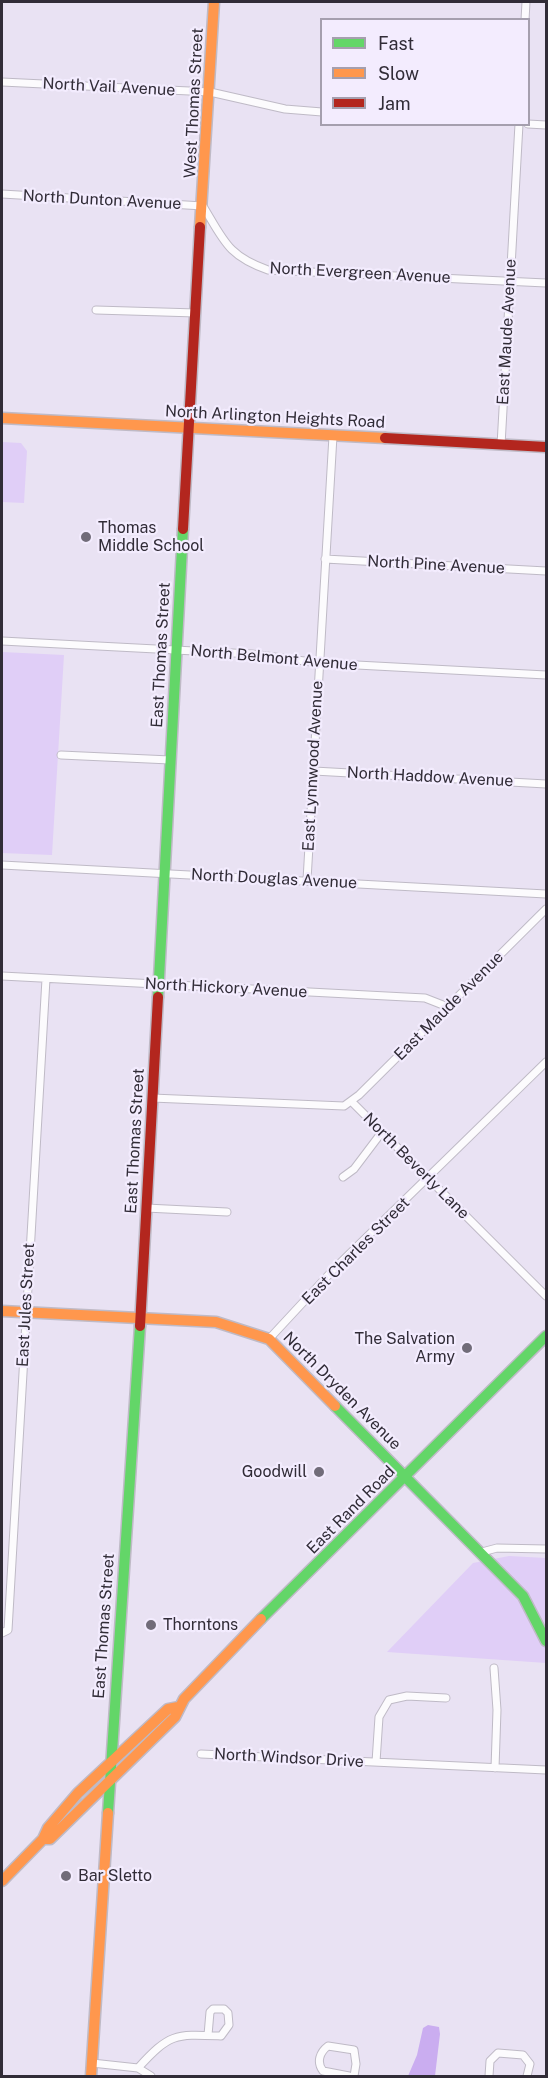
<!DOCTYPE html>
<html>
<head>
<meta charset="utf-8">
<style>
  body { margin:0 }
  #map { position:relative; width:548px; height:2078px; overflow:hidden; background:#e9e2f3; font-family:"Public Sans",sans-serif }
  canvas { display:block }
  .frame { position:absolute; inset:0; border:3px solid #312c37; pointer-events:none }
  .legend { position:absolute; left:320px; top:18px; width:210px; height:108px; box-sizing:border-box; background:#f3ecfe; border:2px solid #a59fae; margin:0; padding:8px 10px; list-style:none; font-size:18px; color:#312c37 }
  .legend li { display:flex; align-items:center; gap:12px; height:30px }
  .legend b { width:30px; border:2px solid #a59fae }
</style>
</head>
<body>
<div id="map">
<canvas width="548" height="2078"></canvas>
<div class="frame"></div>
<ul class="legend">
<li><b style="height:8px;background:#63d668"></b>Fast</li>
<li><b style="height:8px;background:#ff974d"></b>Slow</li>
<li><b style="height:8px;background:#b3261e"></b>Jam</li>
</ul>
</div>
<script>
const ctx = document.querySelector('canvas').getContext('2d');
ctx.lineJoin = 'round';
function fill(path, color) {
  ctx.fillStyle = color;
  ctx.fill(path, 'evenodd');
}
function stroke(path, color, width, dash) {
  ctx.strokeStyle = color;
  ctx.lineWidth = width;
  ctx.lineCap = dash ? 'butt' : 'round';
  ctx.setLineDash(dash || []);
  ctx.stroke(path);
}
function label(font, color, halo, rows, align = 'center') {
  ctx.font = font + ' "Public Sans",sans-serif';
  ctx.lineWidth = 4.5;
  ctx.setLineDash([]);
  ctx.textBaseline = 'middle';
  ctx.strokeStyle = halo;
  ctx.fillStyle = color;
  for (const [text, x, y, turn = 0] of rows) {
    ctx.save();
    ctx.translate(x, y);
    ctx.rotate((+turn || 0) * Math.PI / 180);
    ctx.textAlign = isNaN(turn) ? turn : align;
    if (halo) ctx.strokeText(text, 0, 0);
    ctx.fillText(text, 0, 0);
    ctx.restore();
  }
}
const green = new Path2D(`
  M2 442 21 443 27 451 24 503 2 502Z
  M2 652 64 655 52 855 2 853Z
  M509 1556 546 1558V1663L387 1652 473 1563Z`);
const water = new Path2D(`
  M428 2025 439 2027 440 2034 435 2076H408L417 2055 423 2028Z`);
const street = new Path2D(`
  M525 20 526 2
  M2 82 210 92 285 109 322 112
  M528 124 546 125
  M2 194 203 206C224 241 228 256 268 270L546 283
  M96 310 196 313
  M501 445 519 124
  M325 559 546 571
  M2 641 252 654 319 663 546 675
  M61 755 170 760
  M314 771 546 784
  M2 865 546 894
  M307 880 333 436
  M2 976 425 998 448 1007
  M152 1098 344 1106 359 1095 546 909
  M352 1102 546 1296
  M343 1177 354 1169 382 1132
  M146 1208 227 1212
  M269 1339 334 1269 546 1062
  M482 1552 497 1548 546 1549
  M2 1633 8 1630 46 979
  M494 1668 497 1710 495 1768
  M201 1754 546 1770
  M376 1762 379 1717 389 1700 407 1696 446 1698
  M92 2063 138 2068 151 2076
  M138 2068C170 2033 175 2034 221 2036L229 2025 228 2013 224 2009H213L210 2012 208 2035
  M349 2076 323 2071C316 2062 320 2052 328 2046L354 2050 356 2064 354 2076
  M489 2076 490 2061 498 2053 523 2055 530 2064 527 2076`);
const fast = new Path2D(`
  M158 997 183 529
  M335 1406 523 1596 546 1641
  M261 1619 546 1336
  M108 1813 140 1326`);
const slow = new Path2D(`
  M200 227 214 2
  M2 418 385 438
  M2 1311 216 1322 269 1339 335 1406
  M43 1839H50L175 1717 184 1699 261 1619
  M2 1881 43 1839 48 1828 78 1793 168 1709 178 1707
  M91 2076 108 1813`);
const jam = new Path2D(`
  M385 438 546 447
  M183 529 200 227
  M140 1326 158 997`);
const markers = [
  [86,537,6,"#716c79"],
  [467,1348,6,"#716c79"],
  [319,1472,6,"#716c79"],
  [151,1625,6,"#716c79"],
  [66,1876,6,"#716c79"]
];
const streetNames = [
  ["North Vail Avenue",109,87,3],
  ["West Thomas Street",194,103,-87],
  ["North Dunton Avenue",102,200,3],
  ["North Evergreen Avenue",360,273,3],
  ["East Maude Avenue",507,332,-87],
  ["North Arlington Heights Road",275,417,3],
  ["North Pine Avenue",436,565,3],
  ["East Thomas Street",161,655,-87],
  ["North Belmont Avenue",274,658,5],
  ["East Lynnwood Avenue",313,766,-87],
  ["North Haddow Avenue",430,777,3],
  ["North Douglas Avenue",274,879,3],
  ["North Hickory Avenue",226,988,3],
  ["East Maude Avenue",449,1006,-45],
  ["East Thomas Street",135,1141,-87],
  ["North Beverly Lane",416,1166,45],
  ["East Charles Street",356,1251,-45],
  ["East Jules Street",26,1305,-87],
  ["North Dryden Avenue",342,1391,45],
  ["East Rand Road",351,1510,-45],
  ["East Thomas Street",104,1626,-86],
  ["North Windsor Drive",289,1758,3]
];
const poiNames = [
  ["Thomas",98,528],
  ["Middle School",98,546],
  ["The Salvation",455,1339,"right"],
  ["Army",455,1357,"right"],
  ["Goodwill",307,1472,"right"],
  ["Thorntons",163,1625],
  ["Bar Sletto",78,1876]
];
fill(green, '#e0cef7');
fill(water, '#caadf0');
stroke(street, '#bfbac6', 9);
stroke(fast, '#bfbac6', 13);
stroke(slow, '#bfbac6', 13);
stroke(jam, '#bfbac6', 13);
stroke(street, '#fcfbfd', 7);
stroke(fast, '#63d668', 10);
stroke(slow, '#ff974d', 10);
stroke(jam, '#b3261e', 10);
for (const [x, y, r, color] of markers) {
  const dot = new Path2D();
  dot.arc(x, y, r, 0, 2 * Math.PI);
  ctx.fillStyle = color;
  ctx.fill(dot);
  stroke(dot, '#f3ecfe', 2);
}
label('16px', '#312c37', '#f3ecfe', streetNames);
label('16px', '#312c37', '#f3ecfe', poiNames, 'left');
</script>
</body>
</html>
